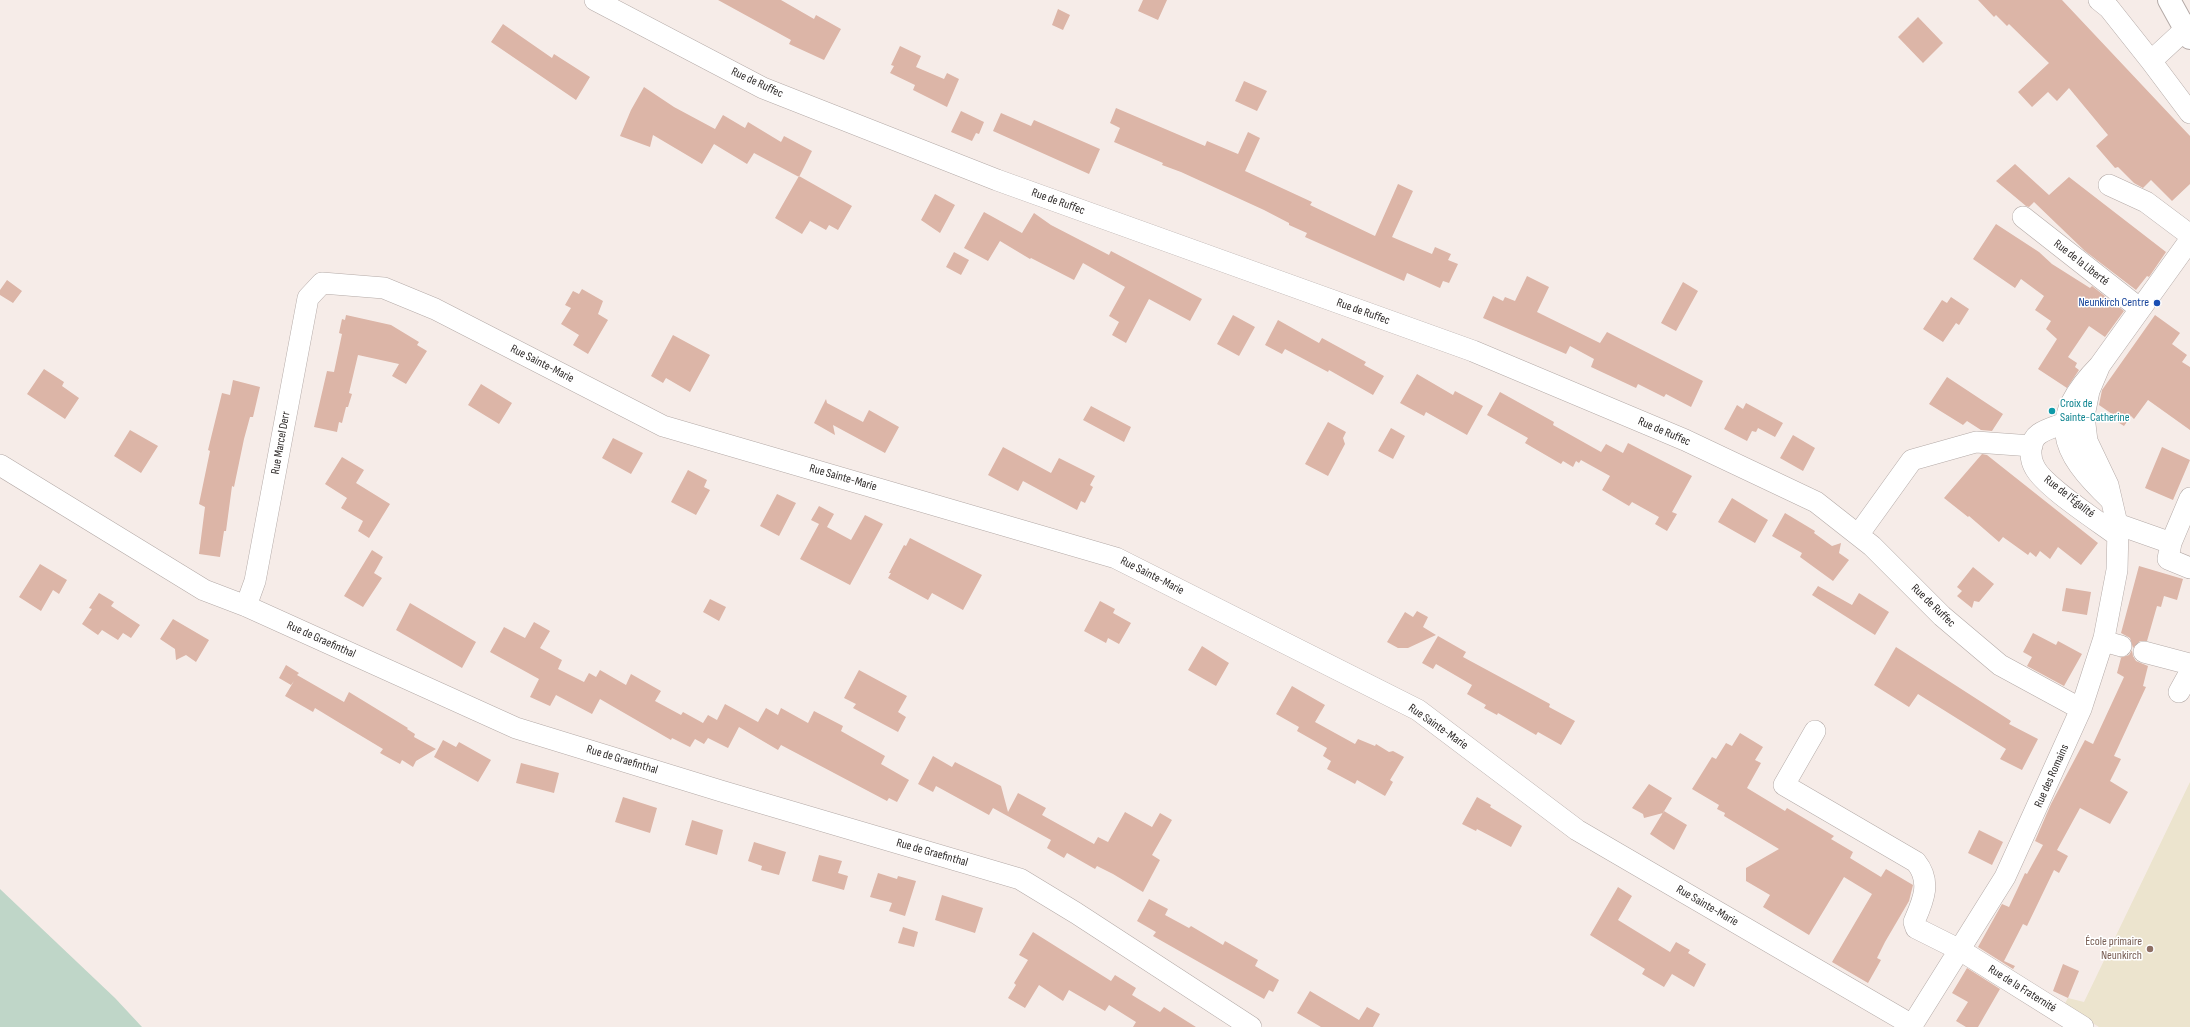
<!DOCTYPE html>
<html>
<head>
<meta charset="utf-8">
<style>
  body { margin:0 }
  canvas { display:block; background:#f6ece8 }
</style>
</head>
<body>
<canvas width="2190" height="1027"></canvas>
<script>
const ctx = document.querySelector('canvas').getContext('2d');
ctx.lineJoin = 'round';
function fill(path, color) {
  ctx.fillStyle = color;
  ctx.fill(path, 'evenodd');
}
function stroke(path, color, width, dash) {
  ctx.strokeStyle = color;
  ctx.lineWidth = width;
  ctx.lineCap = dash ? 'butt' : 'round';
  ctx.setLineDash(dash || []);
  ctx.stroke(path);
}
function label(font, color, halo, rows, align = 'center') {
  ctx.font = font + ' "Sofia Sans Condensed",sans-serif';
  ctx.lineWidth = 3;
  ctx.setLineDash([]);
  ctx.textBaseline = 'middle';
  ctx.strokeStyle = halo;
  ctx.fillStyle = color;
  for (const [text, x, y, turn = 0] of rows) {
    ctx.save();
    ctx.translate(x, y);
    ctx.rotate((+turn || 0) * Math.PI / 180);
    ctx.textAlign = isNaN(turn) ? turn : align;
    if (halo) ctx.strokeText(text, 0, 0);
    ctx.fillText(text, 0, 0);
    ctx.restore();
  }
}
const education = new Path2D(`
  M2190 782V1027H2099L2064 1005 2068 998 2084 1002Z`);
const green = new Path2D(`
  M0 889 115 998 142 1027H0Z`);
const building = new Path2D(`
  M718 0H781L814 19 816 15 841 29 824 60 789 44 791 40Z
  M1143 0H1167L1158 20 1138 11Z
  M1978 0H2062L2190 136V184L2172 201 2151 180 2143 188 2134 183 2118 167 2115 168 2096 146 2108 135 2069 88 2057 101 2048 92 2032 107 2018 92 2049 63 2009 24 2007 26 1996 15 1994 17Z
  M1058 9 1070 15 1063 30 1052 25Z
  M1918 17 1943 43 1923 63 1898 37Z
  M503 24 552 58 554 54 590 77 576 100 491 42Z
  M900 46 921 56 916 67 944 79 947 73 959 79 947 107 913 90 915 85 890 73 894 66 891 65Z
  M1244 81 1267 91 1257 111 1235 101Z
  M644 87 674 107 715 129 723 115 745 128 748 122 781 142 784 136 812 151 799 177 754 153 747 164 714 144 702 164 653 135 650 147 620 136 631 110Z
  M1116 108 1205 146 1207 141 1238 154 1248 132 1260 138 1245 171 1312 202 1310 205 1375 236 1398 184 1413 191 1392 237 1432 254 1435 247 1451 254 1448 260 1458 264 1449 283 1443 281 1440 288 1407 273 1404 281 1305 237 1307 233 1289 225V223L1264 210 1181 172 1162 165 1163 163 1114 142 1120 128 1110 123Z
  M961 111 984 122 979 134 976 133 972 141 951 132Z
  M1001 113 1031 126 1034 120 1100 149 1089 174 993 131Z
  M2015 164 2049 195 2069 177 2166 252 2149 277 2147 276 2136 290 2085 251 2034 202 2029 207 2026 206 1996 181Z
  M799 176 852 206 838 230 829 225 826 230 810 221 802 234 775 218Z
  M935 194 955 205 940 233 921 220Z
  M984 212 1022 233 1034 213 1051 225 1109 255 1111 251 1202 299 1190 321 1149 299 1126 343 1112 335 1119 322 1109 316 1125 287 1083 263 1074 280 1031 258 1030 259 1000 241 988 261 964 248Z
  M1996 224 2039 252 2052 264 2090 288 2092 286 2124 311 2105 337 2089 326 2068 357 2077 363 2075 367 2079 370 2067 388 2038 369 2057 339 2046 329 2051 321 2035 310 2044 296 2021 279 2015 288 1973 259Z
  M954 252 969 260 961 275 946 267Z
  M1527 276 1549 287 1537 312 1600 343 1607 332 1703 381 1691 407 1666 394 1664 397 1638 384 1636 388 1591 367 1594 359 1570 346 1566 354 1483 318 1493 296 1503 301 1505 297 1515 301Z
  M7 280 22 291 13 303 0 295V290Z
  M1683 282 1698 291 1676 331 1661 323Z
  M582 289 603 301 598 314 608 320 588 354 573 345 579 335 561 324 571 308 565 305 573 291 579 294Z
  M1951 297 1969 309 1959 325 1956 323 1943 342 1923 329 1942 300 1947 303Z
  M346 315 391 325 419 342 417 345 427 351 406 384 392 376 399 364 358 355 349 393 352 394 348 407H346L342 423 339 422 337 432 314 427 327 371 334 372 342 334 339 333 342 319 345 320Z
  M1233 315 1255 327 1239 356 1217 344Z
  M2155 315 2180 333 2172 344 2187 355 2182 362 2190 367V430L2148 400 2134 419 2131 416 2124 426 2113 419 2115 416 2099 405 2102 390Z
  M1278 320 1319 343 1322 338 1366 362 1364 365 1384 376 1373 395 1329 370 1328 372 1285 349 1282 354 1265 345Z
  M673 335 710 355 690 392 666 378 663 383 651 376Z
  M44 369 64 382 62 386 79 398 65 419 27 394Z
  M1417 374 1453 395 1455 391 1483 406 1467 435 1426 412 1424 416 1400 403Z
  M1947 377 2003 414 1992 431 1981 430 1967 421 1963 425 1929 404Z
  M233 380 260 387 253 417H250L244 439 234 487 232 486 226 531H224L220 557 199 554 205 507 199 504 210 451 208 450 222 393 230 395Z
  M481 384 512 403 499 424 468 405Z
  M1500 392 1554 422 1553 425 1601 452 1606 444 1623 453 1628 443 1692 476 1672 512 1677 514 1667 531 1655 524 1659 517 1632 502 1629 506 1602 490 1610 476 1581 460 1579 463 1576 461 1573 467 1563 461 1561 464 1525 443 1528 438 1487 415Z
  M826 399 827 403 863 422 869 410 899 427 885 453 833 425 835 435 814 423Z
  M1746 403 1783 423 1775 437 1758 428 1756 432 1752 431 1747 441 1724 429 1737 405 1743 409Z
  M1091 406 1131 427 1124 442 1083 420Z
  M1328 422 1346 432 1343 438 1345 444 1328 476 1305 464Z
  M1391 428 1405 436 1393 459 1378 451Z
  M130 430 158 446 141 473 114 456Z
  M1793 435 1815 448 1803 471 1780 458Z
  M613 438 643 453 631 474 602 458Z
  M1003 447 1051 473 1059 458 1095 476 1090 485 1093 487 1085 503 1081 501 1077 510 1023 481 1018 491 988 475Z
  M2162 447 2190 460 2173 500 2145 488Z
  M1982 454 1987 455 2098 543 2081 565 2058 547 2050 559 2040 551 2036 557 2030 552 2028 555 2003 537 1999 542 1969 516 1968 517 1944 498Z
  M342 457 364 470 356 483 390 504 369 538 358 531 363 521 341 508 347 498 325 484Z
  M688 470 707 480 704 487 710 490 696 515 671 502Z
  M777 494 796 503 779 536 760 526Z
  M1732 498 1768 520 1755 543 1718 522Z
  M819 506 834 514 827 527 851 540 865 515 883 524 850 585 800 559 819 524 811 520Z
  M1785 513 1815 531 1814 533 1832 546 1841 543 1839 553 1849 560 1833 581 1800 557 1802 553 1772 536Z
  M910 538 982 575 963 610 932 593 928 600 888 578 891 573H889L904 545 906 546Z
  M372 550 383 557 374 573 382 578 363 607 344 596Z
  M40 564 67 580 59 594 53 590 41 611 19 597Z
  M2139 566 2183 579 2177 600 2164 596 2161 607 2157 606 2147 641H2140L2133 648 2130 638 2121 633Z
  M1973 567 1994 584 1979 602 1974 601 1972 608 1957 596 1962 591 1957 587Z
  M1818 586 1852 605 1859 593 1889 612 1875 635 1812 595Z
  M2066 588 2091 592 2087 615 2062 611Z
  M99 593 114 602 111 606 140 625 131 638 123 633 118 640 102 630 98 635 82 624 92 609 89 608Z
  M710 599 726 607 719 621 703 612Z
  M1100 601 1115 609 1113 613 1131 623 1119 644 1108 638 1106 643 1084 631Z
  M410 603 476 642 462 668 396 630Z
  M1417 611 1428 617 1423 627 1436 635 1408 648H1398L1387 642 1405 612 1413 617Z
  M173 619 209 640 196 662 186 655 176 660 175 649 160 639Z
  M534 622 550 631 540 648 562 660 558 669 584 682 589 673 596 677 600 670 626 685 631 674 661 691 655 701 681 715 683 712 703 723 708 715 717 720 725 704 758 722 766 708 778 715 781 708 808 723 814 711 843 726 841 731 885 756 881 764 909 780 897 802 889 798 887 801 781 745 778 750 739 727 728 748 708 738 704 744 695 739 690 747 672 738 671 740 600 699 592 714 556 695 550 706 530 697 539 679 490 652 504 627 525 638Z
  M2033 633 2056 645 2058 641 2082 654 2064 686 2027 666 2032 657 2023 652Z
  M1438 636 1466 652 1463 657 1550 704 1549 707 1575 721 1561 745 1538 732 1536 735 1498 713 1497 715 1484 708 1486 705 1467 694 1472 685 1436 664 1433 669 1422 663Z
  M1202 646 1229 663 1216 686 1188 670Z
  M1896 647 2011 721 2009 724 2038 739 2022 770 2000 759 2006 749 1918 694 1909 707 1874 685Z
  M2132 650 2133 656 2136 661 2148 666 2143 686 2146 687 2114 756 2121 759 2110 781 2128 792 2110 824 2080 808 2057 850 2068 856 2059 873 2054 870 2027 926 2023 924 2004 961 2015 966 2013 969 1978 947 2002 904 2009 907 2025 873 2027 874 2043 845 2035 841 2051 804 2085 740 2093 744 2124 677 2117 673 2121 658H2119L2129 655Z
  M286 665 299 673 297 675 344 702 349 692 408 728 407 729 415 734 414 737 436 749 416 761 413 767 402 760 400 764 380 753 383 749 343 725 315 708 313 712 285 696 294 681 291 685 279 678Z
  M859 670 907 696 898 712 906 717 898 732 853 708 856 704 844 698Z
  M1292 686 1325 705 1315 722 1355 744 1358 739 1375 746 1376 744 1389 752 1393 751 1404 757 1390 780 1393 782 1385 796 1357 780 1355 784 1327 769 1331 761 1323 756 1327 748 1297 731 1299 727 1276 714Z
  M1740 733 1763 747 1755 760 1761 763 1747 788 1785 811 1787 808 1834 836 1831 839 1853 852 1850 858 1881 877 1886 869 1913 885 1909 901 1885 942 1877 958 1881 960 1868 983 1832 962 1872 894 1844 877 1809 935 1763 907 1770 895 1746 881V868L1779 849 1724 816 1725 813 1717 809 1719 805 1692 789 1712 757 1716 759 1726 743 1732 746Z
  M443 740 456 747 459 742 491 760 478 782 434 757Z
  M933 756 952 767 955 762 1001 786 1008 812 1018 793 1046 808 1042 815 1094 844 1098 837 1108 842 1125 812 1152 827 1160 813 1172 820 1152 855 1160 860 1143 892 1113 874 1097 866 1095 869 1067 853 1064 858 1047 848 1051 840 993 808 989 815 936 786 933 792 918 784Z
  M521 763 559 773 554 793 516 783Z
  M1649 784 1672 798 1663 813 1644 818 1643 814 1632 808Z
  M623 797 657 808 650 833 615 822Z
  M1477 797 1491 805 1490 807 1522 826 1511 847 1477 829 1476 831 1462 824Z
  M1664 811 1687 825 1674 850 1650 834Z
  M692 820 723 830 717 855 685 845Z
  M1979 830 2003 842 1992 865 1968 853Z
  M754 842 786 852 779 875 761 870 762 866 748 861Z
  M819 855 842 861 838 873 848 876 844 890 812 881Z
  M878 873 897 879 898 876 916 881 905 916 889 911 892 903 870 897Z
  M1618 887 1632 896 1618 920 1670 952 1676 942 1690 950 1688 953 1706 964 1694 987 1672 974 1664 987 1642 974 1645 969 1590 935Z
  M942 895 983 908 975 933 935 920Z
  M1149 899 1168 909 1165 915 1189 928 1191 926 1223 945 1225 941 1258 960 1255 966 1279 980 1273 992 1269 990 1264 999 1153 936 1156 932 1137 921Z
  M903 927 918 932 914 947 898 943Z
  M1033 932 1111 981 1115 975 1136 988 1132 995 1160 1012 1164 1007 1196 1027H1133L1136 1022 1109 1005 1105 1011 1069 990 1063 1001 1039 985 1025 1008 1008 998 1016 985 1014 983 1028 960 1019 955Z
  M2063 964 2079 971 2068 998 2053 991Z
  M1967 968 2000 989 1978 1027H1966L1956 1021 1968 1002 1952 993Z
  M1310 991 1359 1020 1367 1007 1380 1014 1373 1027H1321L1297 1013Z`);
const minor = new Path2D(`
  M595 0 763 88 997 180 1473 351 1685 440 1816 502 1872 546 1942 616 2000 665 2081 709
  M2099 0 2109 8 2151 61 2190 113
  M2151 61 2190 25
  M2109 185 2146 202 2190 235
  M2023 217 2139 308
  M2100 365 2190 240
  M2065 423C2057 426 2046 429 2039 434 2029 441 2029 458 2035 468 2045 487 2098 521 2118 536
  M0 465 204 590 246 606 516 728 721 791 1020 879 1076 913 1251 1027
  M2117 524 2171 543 2190 498
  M1858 535 1912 460 1976 442 2032 446
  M2171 543 2168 559 2190 568
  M246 606 255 581 308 298 322 283 384 288 435 309 663 426 1116 558 1418 710 1577 830 1912 1025
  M2103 641 2121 646
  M2144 652 2190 664
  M2179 692 2190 672
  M1815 731 1784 785 1916 862C1932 882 1923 901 1914 922L1916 928 1960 950 2083 1027
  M1911 1027 2005 877 2081 709 2104 638 2117 570 2118 528 2108 485 2087 441 2084 416 2089 391 2100 365C2047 419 2058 450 2111 500`);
const major = new Path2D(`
  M2169 0 2190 38`);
const markers = [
  [2157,303,4,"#1a4fb4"],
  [2052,411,4,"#0f9aa8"],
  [2150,949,4,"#8d6e63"]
];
const streetNames = [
  ["Rue de Ruffec",757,83,25],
  ["Rue de Ruffec",1058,202,20],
  ["Rue de la Liberté",2081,263,38],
  ["Rue de Ruffec",1363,312,20],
  ["Rue Sainte-Marie",542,364,27],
  ["Rue de Ruffec",1664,432,23],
  ["Rue Marcel Derr",281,443,-80],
  ["Rue Sainte-Marie",843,478,16],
  ["Rue de l'Égalité",2069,497,38],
  ["Rue Sainte-Marie",1152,576,27],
  ["Rue de Ruffec",1933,606,44],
  ["Rue de Graefinthal",321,640,24],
  ["Rue Sainte-Marie",1438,727,35],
  ["Rue de Graefinthal",622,760,17],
  ["Rue des Romains",2052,776,-66],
  ["Rue de Graefinthal",932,853,16],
  ["Rue Sainte-Marie",1707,906,30],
  ["Rue de la Fraternité",2022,989,32]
];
const transitNames = [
  ["Neunkirch Centre",2149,303]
];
const cultureNames = [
  ["Croix de",2060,404],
  ["Sainte-Catherine",2060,418]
];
const educationNames = [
  ["École primaire",2142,942],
  ["Neunkirch",2142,956]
];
fill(education, '#ece4ce');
fill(green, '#bfd6c8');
fill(building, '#dcb5a7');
stroke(minor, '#b4aaa7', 22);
stroke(major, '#b4aaa7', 24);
stroke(minor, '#fff', 21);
stroke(major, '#fff', 22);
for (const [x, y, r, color] of markers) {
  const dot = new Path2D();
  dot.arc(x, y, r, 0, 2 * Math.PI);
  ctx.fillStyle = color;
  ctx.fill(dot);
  stroke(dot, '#fff', 1.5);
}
label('12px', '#2f2b2a', '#fff', streetNames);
label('12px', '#164399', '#fff', transitNames, 'right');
label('12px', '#0d838f', '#fff', cultureNames, 'left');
label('12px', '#785e54', '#fff', educationNames, 'right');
</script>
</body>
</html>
